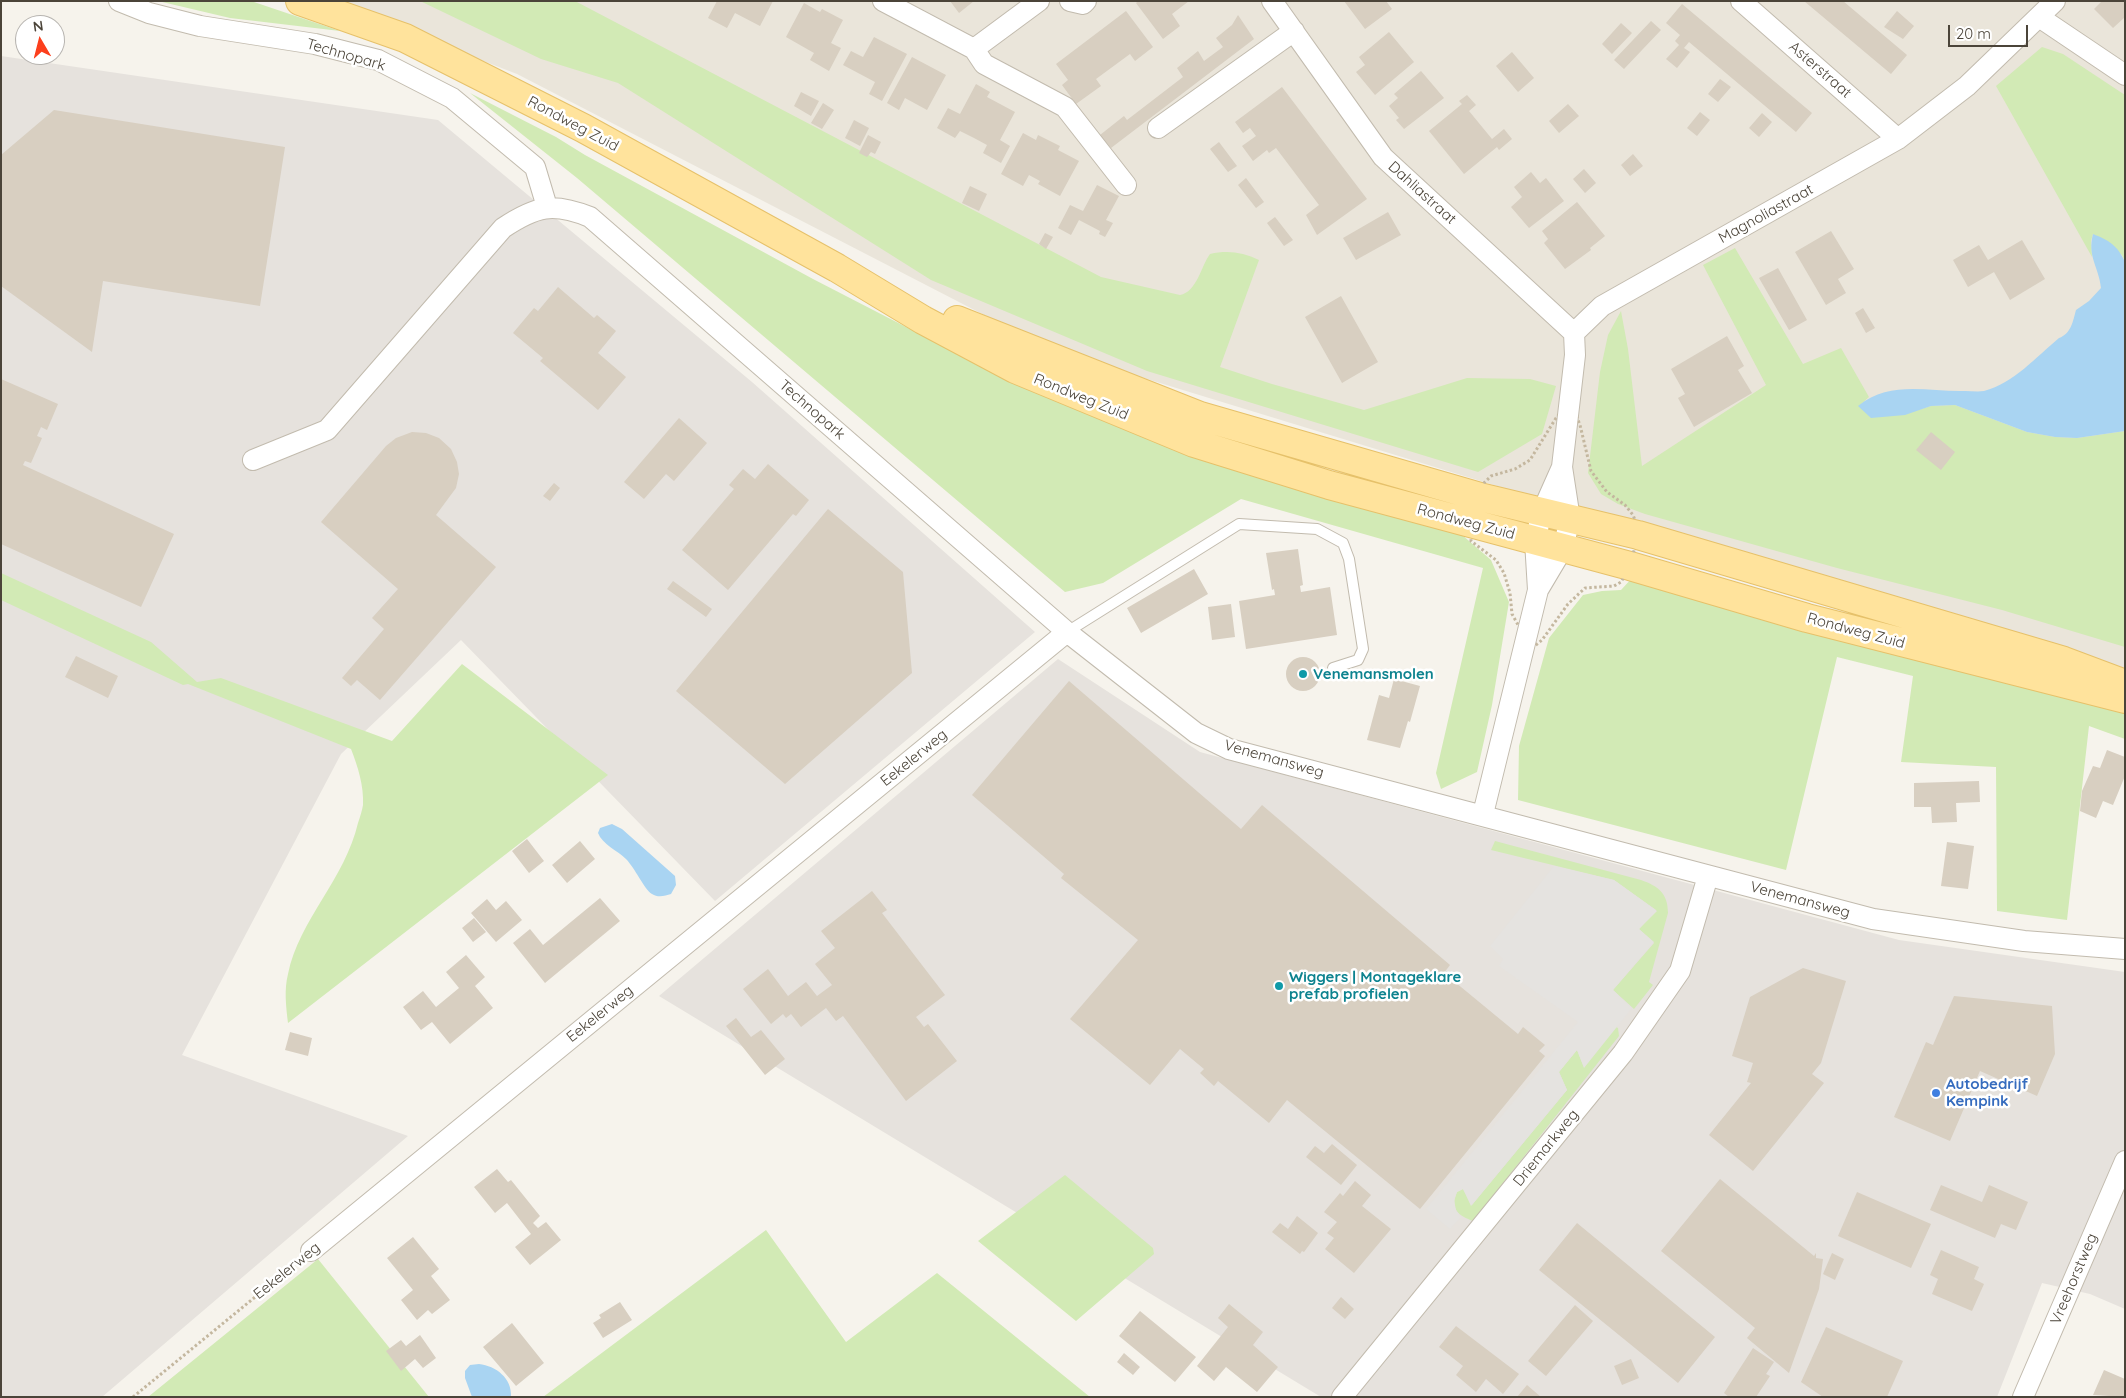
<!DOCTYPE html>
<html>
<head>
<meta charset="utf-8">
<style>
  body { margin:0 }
  #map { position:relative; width:2126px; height:1398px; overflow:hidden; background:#f6f3ec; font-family:Quicksand,sans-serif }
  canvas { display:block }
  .frame { position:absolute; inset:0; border:2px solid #4b4439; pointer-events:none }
  .north { position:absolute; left:15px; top:15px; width:50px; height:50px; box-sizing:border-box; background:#fff; border:1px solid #b7b4b0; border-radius:50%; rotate:352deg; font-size:14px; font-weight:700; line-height:20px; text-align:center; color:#4b4439 }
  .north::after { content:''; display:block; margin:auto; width:18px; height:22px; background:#fc3f1d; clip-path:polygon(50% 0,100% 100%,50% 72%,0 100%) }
  .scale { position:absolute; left:1948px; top:25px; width:80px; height:22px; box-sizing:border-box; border:2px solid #4b4439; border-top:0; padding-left:6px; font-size:15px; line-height:18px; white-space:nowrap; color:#4b4439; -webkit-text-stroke:4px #fff; paint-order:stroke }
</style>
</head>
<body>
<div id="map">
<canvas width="2126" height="1398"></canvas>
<div class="frame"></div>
<div class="north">N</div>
<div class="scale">20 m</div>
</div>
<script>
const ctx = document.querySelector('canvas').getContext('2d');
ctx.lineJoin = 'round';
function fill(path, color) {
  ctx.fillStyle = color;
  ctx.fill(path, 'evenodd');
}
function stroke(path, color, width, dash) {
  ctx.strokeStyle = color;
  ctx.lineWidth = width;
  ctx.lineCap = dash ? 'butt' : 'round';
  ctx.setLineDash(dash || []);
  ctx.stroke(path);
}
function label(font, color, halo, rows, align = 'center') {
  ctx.font = font + ' Quicksand,sans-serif';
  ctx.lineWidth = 5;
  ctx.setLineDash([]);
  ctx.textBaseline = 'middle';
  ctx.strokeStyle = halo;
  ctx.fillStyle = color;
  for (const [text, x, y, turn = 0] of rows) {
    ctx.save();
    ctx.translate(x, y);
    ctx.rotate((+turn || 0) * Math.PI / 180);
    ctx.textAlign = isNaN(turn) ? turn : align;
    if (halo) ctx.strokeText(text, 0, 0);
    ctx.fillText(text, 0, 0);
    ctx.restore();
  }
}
const residential = new Path2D(`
  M328 1H2125V678L1052 350 517 74Z`);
const industrial = new Path2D(`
  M1 56 438 120 752 382 1035 632 715 901 461 640 341 754 182 1055 408 1136 102 1397H1Z
  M1058 659 1200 752 1899 940 2125 972V1309L2090 1294 2042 1283 1997 1397H1321L659 996Z`);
const green = new Path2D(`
  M158 1H251L340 31 230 18Z
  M420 1H575L1101 277 1180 295C1197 292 1201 266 1210 254 1227 250 1243 252 1259 260L1220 367 1272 384 1364 410 1467 378 1530 379 1556 386 1542 434 1478 472 1147 371 931 280 618 83 541 59Z
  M2042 47 2063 54 2125 95V262L2122 255 2093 234 2091 241 2092 257 1996 86Z
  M470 93 556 137 585 155 813 279 972 361 1461 534 1491 560 1509 602 1492 705 1477 772 1441 789 1436 773 1483 568 1241 499 1103 583 1065 592 577 178Z
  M1735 248 1803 364 1841 348 1869 397 1859 406 1908 413 1931 406 1955 405 2027 432 2055 437 2077 438 2125 431V647L2002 610 1837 568 1645 514 1618 504 1601 494 1588 473 1600 372 1608 335 1621 311 1628 349 1642 466 1766 385 1703 265Z
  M1 573 151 642 197 682 221 678 392 741 462 664 608 775 288 1023C286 1006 284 990 288 974 299 920 345 879 358 823 360 817 362 811 363 805 364 786 358 767 351 749L188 684 183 685 1 600Z
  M1633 577 2125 710V739L2089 726 2067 920 1997 911 1996 767 1901 762 1913 676 1837 657 1786 870 1518 800 1519 746 1549 638 1583 595 1602 591 1621 590Z
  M1495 841 1641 880C1658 886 1668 893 1668 913L1649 982 1653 985 1634 1009 1613 990 1654 943 1639 929 1656 910 1614 880 1491 850Z
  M1616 1027 1618 1028 1619 1036 1473 1221C1458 1215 1450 1210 1457 1192L1463 1189 1472 1205 1567 1090 1559 1072 1577 1050 1584 1067Z
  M1065 1175 1153 1248 1154 1254 1076 1321 978 1241Z
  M766 1230 846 1342 937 1273 1090 1397H543Z
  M318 1259 429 1397H148Z`);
const parking = new Path2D(`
  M1554 866 1614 880 1657 911 1639 929 1654 942 1613 990 1632 1008 1584 1068 1577 1050 1559 1072 1567 1090 1471 1206 1463 1189 1457 1192 1454 1200 1456 1210 1461 1217 1450 1229 1426 1209 1578 1022 1499 966 1503 959 1490 946Z`);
const water = new Path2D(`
  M2093 234C2109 240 2118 246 2125 262V431L2077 438 2055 437 2027 432 1955 405 1931 406 1905 415 1871 418 1858 406C1890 380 1927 392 1965 391 1971 391 1978 392 1984 391 2014 383 2036 357 2059 338 2071 334 2073 321 2076 310L2089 301 2101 288C2099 267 2087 257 2093 234Z
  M612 824 622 829 675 876 676 885 671 894C665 896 658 898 652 894 644 889 635 868 626 859 618 851 602 844 598 833L600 828Z
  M479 1364C496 1366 512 1378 511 1397H472L465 1378V1371L470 1365Z`);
const building = new Path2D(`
  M717 1H773L760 26 735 13 727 28 708 18Z
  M950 1H974L959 13Z
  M1138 1H1189L1172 14 1180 26 1163 39 1136 3Z
  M1344 1H1386L1392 9 1365 29Z
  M1804 1H1843L1907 55 1891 74Z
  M2102 1H2125V17L2113 28 2094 9Z
  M804 3 820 12 822 9 843 20 831 43 841 48 829 71 810 60 814 53 786 37Z
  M1682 4 1812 113 1796 132 1689 42 1684 48 1690 52 1677 68 1666 59 1679 45 1675 41 1680 35 1666 23Z
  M1126 11 1153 47 1135 61 1130 54 1096 79 1101 86 1076 104 1062 85 1068 80 1056 64Z
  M1897 11 1914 26 1903 39 1884 27Z
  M1238 15 1254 39 1111 148 1100 135 1124 116 1127 120 1183 77 1177 68 1198 51 1204 61 1223 47 1216 38 1232 25Z
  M1651 21 1661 30 1624 69 1614 60Z
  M1621 23 1632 33 1612 54 1602 44Z
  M1389 32 1414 62 1375 95 1356 72 1365 65 1359 57Z
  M874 37 907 54 882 101 869 94 875 82 843 65 851 51 863 57Z
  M1512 52 1534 78 1518 92 1496 66Z
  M912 57 946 75 927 110 905 98 899 110 887 103Z
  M1421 71 1444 98 1404 129 1396 120 1399 118 1389 106 1398 98 1394 94Z
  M1720 79 1731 87 1718 102 1708 94Z
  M976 84 990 92 987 97 1015 112 1000 140 1010 146 1001 163 983 153 987 145 974 138 960 131 955 138 937 128 948 108 960 114Z
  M1282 87 1367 199 1317 235 1306 215 1319 205 1276 148 1269 153 1267 150 1253 161 1242 146 1256 136 1250 128 1243 133 1235 122Z
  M801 92 819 101 811 116 794 106Z
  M1467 95 1476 105 1469 111 1492 139 1504 129 1512 139 1499 150 1497 147 1464 174 1429 131 1462 104 1459 101Z
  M823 103 834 110 822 129 811 123Z
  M1568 104 1579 116 1559 133 1549 121Z
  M54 110 285 147 260 306 103 281 92 352 1 286V155Z
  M1700 112 1710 120 1697 136 1687 128Z
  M1762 113 1772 122 1759 137 1749 128Z
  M854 120 869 128 860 146 845 138Z
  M1023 133 1036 140 1038 135 1060 146 1058 150 1079 161 1060 196 1038 184 1040 181 1029 175 1023 186 1001 174Z
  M868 135 881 142 875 154 871 152 867 157 859 153Z
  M1219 142 1237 166 1228 172 1210 149Z
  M1633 154 1643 166 1630 176 1621 165Z
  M1584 169 1596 183 1585 193 1573 179Z
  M1531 172 1540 183 1546 178 1564 201 1529 228 1511 207 1522 197 1514 187Z
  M1246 178 1264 202 1256 208 1238 185Z
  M1097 185 1119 196 1106 220 1113 223 1105 237 1099 234 1100 231 1079 220 1071 235 1058 228 1070 205 1083 211Z
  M970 186 987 194 979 211 962 203Z
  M1577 202 1605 236 1590 248 1591 250 1565 269 1544 243 1548 239 1542 231Z
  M1388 212 1401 235 1356 260 1343 238Z
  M1275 217 1293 240 1284 246 1267 223Z
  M1831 231 1854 269 1838 279 1846 293 1826 305 1795 252Z
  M1045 233 1053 237 1046 249 1039 244Z
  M2022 240 2045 279 2010 300 1994 272 1968 287 1953 260 1979 245 1988 260Z
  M1778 268 1807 320 1789 330 1759 278Z
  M558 287 594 318 597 315 616 331 598 353 626 377 598 410 540 361 543 358 513 333 534 308 538 311Z
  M1341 296 1378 362 1342 383 1305 317Z
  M1863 308 1875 328 1866 333 1855 313Z
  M1727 336 1744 366 1738 370 1752 393 1694 427 1678 398 1685 394 1671 369Z
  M1 379 58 404 47 430 41 427 37 436 42 438 31 463 25 461 23 465 174 534 141 607 1 544Z
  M679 418 707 443 674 481 666 474 644 499 624 482Z
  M412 432 426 433 439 438 451 449 457 462 459 474 456 488 436 515 496 567 380 700 357 680 351 686 342 678 384 629 372 618 398 589 321 522 386 446 396 438Z
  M1931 432 1955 452 1941 470 1916 450Z
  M768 464 809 500 796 516 793 514 728 590 682 550 734 489 729 485 743 469 755 479Z
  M554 483 560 488 550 501 543 496Z
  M828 509 903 572 912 673 785 784 676 691Z
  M1298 549 1303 585 1300 586 1301 592 1330 587 1337 635 1246 649 1239 601 1275 595 1274 589 1272 590 1266 553Z
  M1194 569 1208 594 1141 633 1127 608Z
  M673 581 712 609 706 617 667 589Z
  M1231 604 1235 637 1212 640 1208 607Z
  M76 656 118 676 108 698 65 677Z
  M1286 674a17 17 0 1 1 34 0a17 17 0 1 1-34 0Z
  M1394 679 1420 686 1410 722 1408 721 1400 748 1367 740 1379 695 1389 698Z
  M1069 681 1241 829 1262 805 1450 965 1444 973 1518 1034 1523 1027 1545 1045 1539 1051 1545 1056 1420 1209 1287 1100 1269 1123 1218 1081 1214 1086 1200 1073 1204 1069 1180 1049 1150 1085 1070 1019 1138 940 1061 878 1064 874 972 795Z
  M2107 750 2125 757V776L2113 805 2103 801 2096 818 2080 811 2082 791 2093 766 2100 768Z
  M1979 781 1980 802 1956 803 1957 822 1932 823 1931 807H1914V783Z
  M527 839 544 861 529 873 512 851Z
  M580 841 595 859 567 883 552 865Z
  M1947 842 1974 846 1968 889 1941 886Z
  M872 891 887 910 882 913 945 995 916 1017 924 1027 928 1024 957 1061 906 1101 843 1016 836 1021 826 1008 801 1027 791 1014 786 1018 783 1014 771 1024 743 989 768 969 788 996 806 982 817 996 832 985 815 964 835 948 821 931Z
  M600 898 620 921 545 983 513 943 530 929 543 945Z
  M487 899 496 910 506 901 522 920 496 942 471 913Z
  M474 918 486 932 473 942 462 928Z
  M466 955 485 977 475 986 493 1008 450 1044 432 1022 421 1030 403 1007 423 991 436 1007 459 988 446 972Z
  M1803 968 1846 981 1821 1063 1812 1074 1824 1083 1753 1171 1709 1135 1751 1083 1747 1082 1753 1063 1732 1056 1750 997Z
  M1954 996 2052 1006 2055 1054 2037 1096 1980 1071 1950 1141 1894 1117 1926 1042 1933 1045Z
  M736 1018 751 1037 761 1030 785 1059 765 1075 726 1026Z
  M290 1032 312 1038 308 1056 285 1050Z
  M1332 1144 1357 1165 1341 1185 1306 1157 1315 1146 1324 1153Z
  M497 1169 508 1182 511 1180 540 1216 533 1223 538 1228 546 1222 561 1240 530 1265 515 1247 531 1234 507 1203 495 1213 474 1187Z
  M1720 1179 1814 1256 1816 1253V1258L1823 1259 1819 1289 1789 1373 1747 1338 1755 1328 1661 1251Z
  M1355 1181 1371 1195 1362 1206 1391 1229 1354 1273 1325 1249 1334 1238 1327 1233 1337 1222 1324 1212 1340 1193 1343 1196Z
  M1941 1185 1982 1202 1989 1185 2028 1202 2016 1230 2001 1224 1995 1238 1930 1210Z
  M1857 1192 1931 1224 1911 1268 1838 1236Z
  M1297 1216 1318 1233 1304 1252 1302 1251 1300 1254 1272 1232 1280 1223 1288 1229Z
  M1577 1223 1715 1337 1678 1383 1539 1270Z
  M413 1237 439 1269 431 1276 450 1300 432 1314 428 1310 417 1320 401 1300 413 1290 387 1258Z
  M1941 1250 1979 1267 1974 1279 1984 1284 1972 1311 1932 1294 1938 1279 1930 1275Z
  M1832 1253 1844 1259 1835 1280 1823 1274Z
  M1341 1297 1354 1309 1345 1319 1332 1308Z
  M620 1302 632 1320 603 1338 593 1323 601 1318 599 1315Z
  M1229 1304 1263 1332 1253 1345 1278 1367 1257 1392 1226 1367 1214 1381 1197 1366 1228 1327 1218 1318Z
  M1575 1305 1593 1321 1546 1376 1528 1361Z
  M1140 1311 1196 1357 1175 1382 1119 1336Z
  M512 1323 544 1363 516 1386 483 1347Z
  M1456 1326 1519 1374 1503 1394 1486 1379 1476 1392 1456 1375 1463 1366 1439 1347Z
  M1826 1327 1903 1361 1887 1397H1823L1801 1382Z
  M420 1335 436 1358 423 1368 415 1359 401 1371 386 1351 401 1340 406 1346Z
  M1753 1348 1774 1362 1766 1374 1770 1376 1756 1397H1729L1724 1393Z
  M1124 1353 1140 1367 1133 1375 1117 1362Z
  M1631 1359 1639 1378 1622 1385 1614 1366Z
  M2104 1370 2125 1379V1397L2093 1395Z
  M1527 1385 1541 1397H1517Z`);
const path = new Path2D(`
  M1571 402 1580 425 1591 471 1607 492 1625 505 1633 515 1637 525 1638 535 1630 566 1621 582 1614 586 1585 588 1568 604 1542 640 1521 657 1522 632 1512 614 1510 593 1504 573 1496 560 1471 541V535L1483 484 1491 476 1515 469 1530 460 1556 418Z
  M133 1397 293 1266`);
const service = new Path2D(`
  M1067 632 1239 524 1317 529 1343 543 1349 559 1363 649 1358 660 1333 668`);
const minor = new Path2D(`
  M119 1 149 13 200 26 315 44 378 60 452 98 535 167 547 207
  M883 1 974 49 1039 1
  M1070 1 1083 4 1086 1
  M1272 1 1383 157 1574 333
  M1741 1 1898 139
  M2039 17 2125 75
  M974 49 984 64 1065 107 1126 185
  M1158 128 1294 31
  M253 460 327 430 503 228C536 206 553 202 590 217L1067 632 1196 733 1229 749 1873 919 2024 941 2125 949
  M1538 590 1563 548 1570 519 1562 467 1575 355 1574 333 1602 306 1898 139 1967 86 2055 1
  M1483 814 1538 590 1535 541 1542 512 1562 467
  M311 1251 1067 632
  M1342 1397 1623 1053 1680 971 1708 876
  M2023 1397 2125 1161`);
const primary = new Path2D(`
  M300 1 405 38 583 128 837 268 923 320 1015 369 1194 443 1329 485 1630 566 1807 618 2125 699
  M957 320 1200 416 1480 497 1638 535 2064 661 2120 682`);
const markers = [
  [1303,674,5,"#0f9aa8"],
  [1279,986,5,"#0f9aa8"],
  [1936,1093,5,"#3f7fe0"]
];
const streetNames = [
  ["Technopark",346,55,16],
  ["Asterstraat",1820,70,41],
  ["Rondweg Zuid",573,124,28],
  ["Dahliastraat",1422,193,42],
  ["Magnoliastraat",1766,214,-29],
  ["Rondweg Zuid",1081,397,22],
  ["Technopark",812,410,41],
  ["Rondweg Zuid",1466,522,15],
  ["Rondweg Zuid",1856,631,15],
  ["Eekelerweg",914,758,-39],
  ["Venemansweg",1274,759,16],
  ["Venemansweg",1800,900,15],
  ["Eekelerweg",600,1014,-39],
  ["Driemarkweg",1546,1148,-51],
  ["Eekelerweg",287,1271,-39],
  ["Vreehorstweg",2074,1279,-67]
];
const cultureNames = [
  ["Venemansmolen",1313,674],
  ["Wiggers | Montageklare",1289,977],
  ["prefab profielen",1289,994]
];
const shopNames = [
  ["Autobedrijf",1946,1084],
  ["Kempink",1946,1101]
];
fill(residential, '#eae5da');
fill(industrial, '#e6e2dd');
fill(green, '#d2eab5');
fill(parking, '#e5e3e0');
fill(water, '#a9d4f2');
fill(building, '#d8cfc1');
stroke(service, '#c2bbae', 12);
stroke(minor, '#c2bbae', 22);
stroke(primary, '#e6c16a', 30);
stroke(path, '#c4b79f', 3, [2.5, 2.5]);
stroke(service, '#fff', 10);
stroke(minor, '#fff', 20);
stroke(primary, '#ffe39c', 28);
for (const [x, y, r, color] of markers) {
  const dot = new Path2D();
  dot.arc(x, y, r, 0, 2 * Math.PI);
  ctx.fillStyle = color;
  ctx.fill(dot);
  stroke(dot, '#fff', 2);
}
label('15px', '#4b4439', '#fff', streetNames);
label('bold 15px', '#0d838f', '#fff', cultureNames, 'left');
label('bold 15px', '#366cbe', '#fff', shopNames, 'left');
</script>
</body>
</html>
